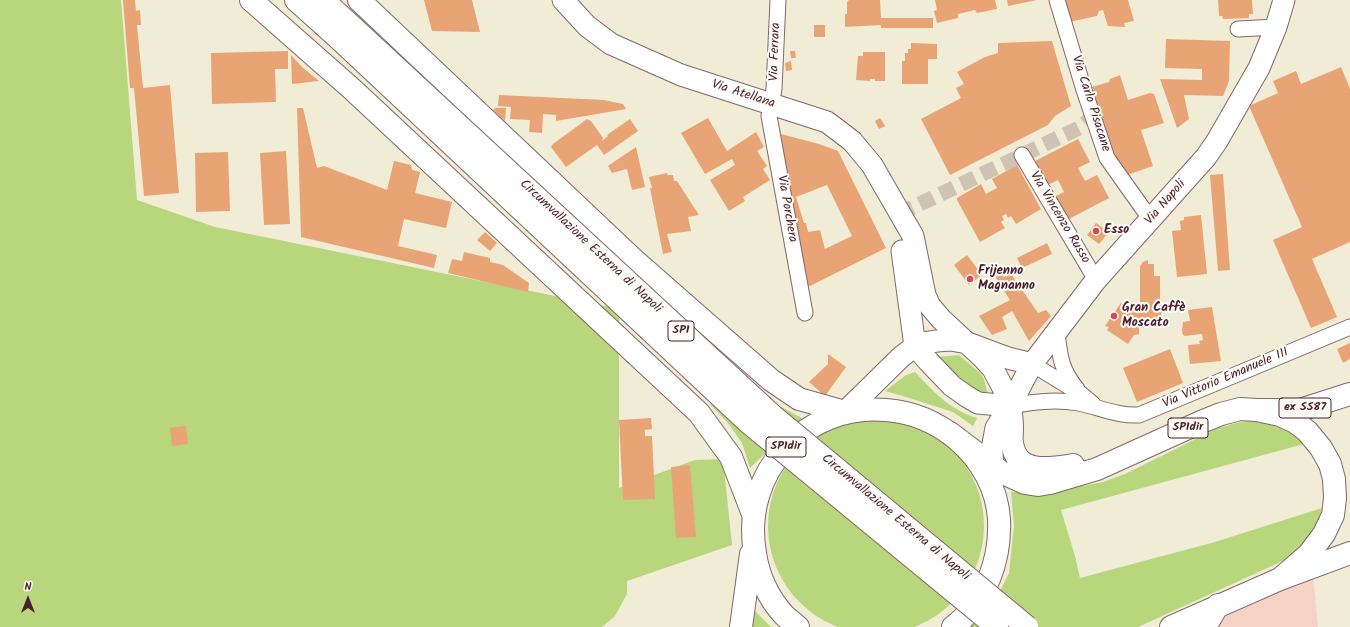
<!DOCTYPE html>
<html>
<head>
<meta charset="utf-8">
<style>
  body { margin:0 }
  #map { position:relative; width:1350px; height:627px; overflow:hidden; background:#f0ecd6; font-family:Kalam,sans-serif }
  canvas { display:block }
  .north { position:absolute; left:8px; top:579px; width:40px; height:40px; -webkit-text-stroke:3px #fdfcf7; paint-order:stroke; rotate:0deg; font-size:11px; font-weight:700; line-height:16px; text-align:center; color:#4a1f2b }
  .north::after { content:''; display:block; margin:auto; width:14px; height:18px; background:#4a1f2b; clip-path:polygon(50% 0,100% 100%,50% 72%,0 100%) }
</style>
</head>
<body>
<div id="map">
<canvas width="1350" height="627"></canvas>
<div class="north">N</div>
</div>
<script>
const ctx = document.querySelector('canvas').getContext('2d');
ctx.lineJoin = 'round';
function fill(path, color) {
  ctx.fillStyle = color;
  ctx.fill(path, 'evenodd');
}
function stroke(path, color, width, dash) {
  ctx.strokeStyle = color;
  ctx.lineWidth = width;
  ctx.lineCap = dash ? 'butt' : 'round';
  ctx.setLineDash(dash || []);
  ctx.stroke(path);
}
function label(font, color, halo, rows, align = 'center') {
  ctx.font = font + ' Kalam,sans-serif';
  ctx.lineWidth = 4;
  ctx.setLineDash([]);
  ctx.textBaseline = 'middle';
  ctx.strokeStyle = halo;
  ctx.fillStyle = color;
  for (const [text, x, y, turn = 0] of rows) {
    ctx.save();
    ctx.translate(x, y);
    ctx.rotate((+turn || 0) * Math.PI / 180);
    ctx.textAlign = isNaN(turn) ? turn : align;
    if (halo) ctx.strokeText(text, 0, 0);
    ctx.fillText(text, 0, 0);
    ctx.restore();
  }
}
const built = new Path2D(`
  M1313 576 1318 627H1216L1223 618Z`);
const green = new Path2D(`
  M0 0H121L137 200 215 227 619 309V488L695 460 723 459 732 545 627 581V594L615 616 602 627H0Z
  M959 355 980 373 984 379 988 395 982 396 962 384 938 357Z
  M915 372C934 392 950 410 977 418L973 426 953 412 906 397 885 391 906 375Z
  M735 374 770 401 802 418 750 468 742 443 728 423 710 404Z
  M768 526a108 108 0 1 1 216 0a108 108 0 1 1-216 0Z
  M1247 421C1269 423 1288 427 1304 444L1061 510 1075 556 1080 578 1215 542 1322 508C1315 534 1307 544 1285 560L1138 627H970L978 620 999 593 1009 573 1014 526 1011 492 1055 491 1103 482 1125 474 1216 429 1232 424Z
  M751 607 771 627H749Z`);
const building = new Path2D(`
  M123 0H135L136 11 140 10 141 25H137L143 88 170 85 179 193 144 196 134 88H130Z
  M424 0H472L480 32 432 31Z
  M849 0H880L881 18H933V28H881V25L845 27V14H847V2Z
  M935 0H995L997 9 977 13 975 10 958 14V18L937 23 934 11 937 10Z
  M1007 0H1037L1008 6Z
  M1063 0H1128L1134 21 1124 23 1125 27 1108 26 1103 10 1099 11 1097 16 1069 22Z
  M1218 0H1252L1253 14H1249V18L1223 19 1222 16H1219Z
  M814 25H825V37H814Z
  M1166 39 1230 41 1229 81 1223 96 1184 95 1189 119 1177 128 1160 79 1202 80V69L1165 68Z
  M1052 41 1071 106 1055 116 1048 125 950 175 921 119 961 98 956 88 964 84 957 72 985 57 998 53V43Z
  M911 43 937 44V59H928V84H902V61H905V53H908V49H911Z
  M288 51V69H275L276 102 212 104 211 53Z
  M790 51H795L796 58H791Z
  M863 52H885V81H875V79H870V81L856 80 858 56H863Z
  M291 55 302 67 319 81 292 84Z
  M791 61 792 70 786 71 785 63Z
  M1341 67 1350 89V242L1312 259 1337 317 1311 328 1273 240 1302 227 1249 106 1278 93 1273 81 1296 71 1301 84Z
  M1120 75 1128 100 1150 93 1154 94 1164 123 1141 130 1153 166 1121 177 1092 87 1109 82 1110 79Z
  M499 95 604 100 623 104 626 109 556 121V115L543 114 542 133 529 132 530 120 510 119 511 107 498 106Z
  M297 108H303L317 168 324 166 387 190 394 161 411 165 412 170 420 172 415 193 452 202 446 228 404 219 398 246 437 255 434 268 301 237Z
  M495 108H506L505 121 493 110Z
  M708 118 727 151 756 132 764 147 757 151 767 166 763 169 770 180 743 197 745 201 729 211 710 180 735 165 732 159 705 174 681 133Z
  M880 118 885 126 879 129 875 121Z
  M587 119 591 121 603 138 602 141 608 136 607 135 630 119 638 131 604 155 597 145 566 167 551 147 553 144Z
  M781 134 819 144 838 151 886 248 806 288 782 155ZM827 185 852 236 825 249 820 230 808 232 806 223H804L796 197Z
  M1078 139 1090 162 1078 168 1085 181 1097 175 1109 198 1067 220 1054 197 1064 192 1058 180 1048 185 1035 161Z
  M636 147 645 187 632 190 627 169 612 173 608 166Z
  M286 151 290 224 264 225 260 153Z
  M228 152 230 211 196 212 195 153Z
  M1017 165 1041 209 1016 224 1011 216 1008 218 1006 214 1002 216 1004 220 1001 222 1005 228 980 242 957 200V198L981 184 986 194 997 188 992 179Z
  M667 173 668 175H673L674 181H677L699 215 688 217 691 231 667 234 672 252 663 254 650 188H652L649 177Z
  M1223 174 1230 270 1218 271 1210 175Z
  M1201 215 1207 274 1177 277 1172 231 1181 230 1180 221 1184 220V217Z
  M1096 223 1109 232 1099 244 1087 235Z
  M485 232 497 243 490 251 477 240Z
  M1047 243 1052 254 1022 268 1017 258Z
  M464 252 490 258V262L503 265 529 283 528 292 448 273 452 259 462 261Z
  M967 255 982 275 969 285 954 265Z
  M1148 260V264H1154V276H1160V300H1162L1161 321H1139V334L1134 335 1128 344 1107 330 1109 327 1105 326 1121 303 1133 309H1140V266L1143 262Z
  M998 268 1004 277 1011 274 1038 313 1046 310 1051 316 1029 341 1012 311 1002 317 1007 329 992 335 979 316 1010 300 992 272Z
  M1212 307 1221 361 1190 364 1188 345 1200 344 1199 341 1203 340 1202 334 1185 336 1183 335 1182 331 1183 322 1190 321 1188 310Z
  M1350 343V359L1343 363 1337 349Z
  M1170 349 1183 383 1137 402 1123 368Z
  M828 354 846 367 825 396 809 382 828 364Z
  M651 418 652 429 645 430V436H652L655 499 623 500 619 420Z
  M186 426 188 444 172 446 170 428Z
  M690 465 696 537 676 538 671 467Z`);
const minorTunnel = new Path2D(`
  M899 214 1081 127 1093 116`);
const minor = new Path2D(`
  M778 0 774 89 769 116 805 313
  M1057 0 1084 90 1107 158 1151 220
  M1238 29 1276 27
  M1022 155 1096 280
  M1057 333C1060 357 1061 370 1077 389
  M1032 364 1081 394 1093 404
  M1010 406C1033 402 1055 399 1078 403 1099 407 1117 416 1139 415L1350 327`);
const secondary = new Path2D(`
  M563 0 587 26 611 44 681 75 827 122 852 141 872 165 913 236 925 295 930 306 941 319 982 357 993 369 1003 388 1010 406
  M902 251 915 346 929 362 952 386 966 396 978 403 1010 406
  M845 412 901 357 915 346 923 343 937 341 950 340 968 343 1008 358 1032 364
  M993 480 992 449 996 428 1010 406 1032 364 1096 280 1206 157 1217 141 1259 68 1276 27 1284 0`);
const primary = new Path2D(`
  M1010 406C1011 413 1012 421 1012 428 1012 433 1011 438 1012 443 1017 475 1049 469 1073 465
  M950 433 1001 472 1025 483 1038 485 1050 483 1097 469 1201 422 1221 414 1240 409 1257 410 1280 415 1295 422 1307 431 1321 448 1330 464 1334 479 1335 498 1333 515 1324 534 1309 554 1280 579 1171 627
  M741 627 751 554
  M798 627C794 623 788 619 784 615 768 598 758 575 755 553 741 472 805 403 886 410 913 412 938 423 958 440 981 460 997 488 999 519 1001 559 986 602 953 627`);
const trunk = new Path2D(`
  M251 0 352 89 699 413 731 457 753 514
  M296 0 335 35
  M323 0 346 21
  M359 0 633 259 771 380 799 399 845 412
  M1257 410H1300L1350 394
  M1280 579 1350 553
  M1205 627 1218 605`);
const trunkBridge = new Path2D(`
  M346 21 774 417 1027 627
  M335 35 748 422 997 627`);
const markers = [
  [1096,231,4,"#d1495b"],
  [970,279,4,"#d1495b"],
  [1114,316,4,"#d1495b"]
];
const shields = [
  [681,331,26],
  [1305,408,52],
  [1188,428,40],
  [786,447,40]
];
const shieldNames = [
  ["SP1",681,331],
  ["ex SS87",1305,408],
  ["SP1dir",1188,428],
  ["SP1dir",786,447]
];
const streetNames = [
  ["Via Ferrara",776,52,-88],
  ["Via Atellana",743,95,18],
  ["Via Carlo Pisacane",1090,104,72],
  ["Via Napoli",1166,203,-49],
  ["Via Porchera",786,209,80],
  ["Via Vincenzo Russo",1059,218,59],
  ["Circumvallazione Esterna di Napoli",590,247,43],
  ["Via Vittorio Emanuele III",1226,379,-23],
  ["Circumvallazione Esterna di Napoli",895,518,40]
];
const poiNames = [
  ["Esso",1104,231],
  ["Frijenno",978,272],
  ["Magnanno",978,287],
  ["Gran Caffè",1122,309],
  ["Moscato",1122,324]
];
fill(built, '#f6d2c4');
fill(green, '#b8d67c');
fill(building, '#e9a475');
stroke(minorTunnel, '#cfc3b4', 15, [15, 8]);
stroke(minor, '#846767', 17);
stroke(secondary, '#846767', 23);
stroke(primary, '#846767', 24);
stroke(trunk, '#846767', 24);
stroke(minor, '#fff', 15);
stroke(secondary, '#fff', 21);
stroke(primary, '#fff', 22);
stroke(trunk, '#fff', 22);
stroke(trunkBridge, '#846767', 24, []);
stroke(trunkBridge, '#fff', 22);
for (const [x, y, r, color] of markers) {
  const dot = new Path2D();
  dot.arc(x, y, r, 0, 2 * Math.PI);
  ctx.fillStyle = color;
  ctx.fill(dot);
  stroke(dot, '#fdfcf7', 1.5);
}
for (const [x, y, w] of shields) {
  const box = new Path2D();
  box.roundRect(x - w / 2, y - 10, w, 20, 3);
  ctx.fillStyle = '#fdfcf7';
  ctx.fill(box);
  stroke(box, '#4a1f2b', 1);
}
label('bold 12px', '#4a1f2b', null, shieldNames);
label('13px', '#4a1f2b', '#fdfcf7', streetNames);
label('bold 13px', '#4a1f2b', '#fdfcf7', poiNames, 'left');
</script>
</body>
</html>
